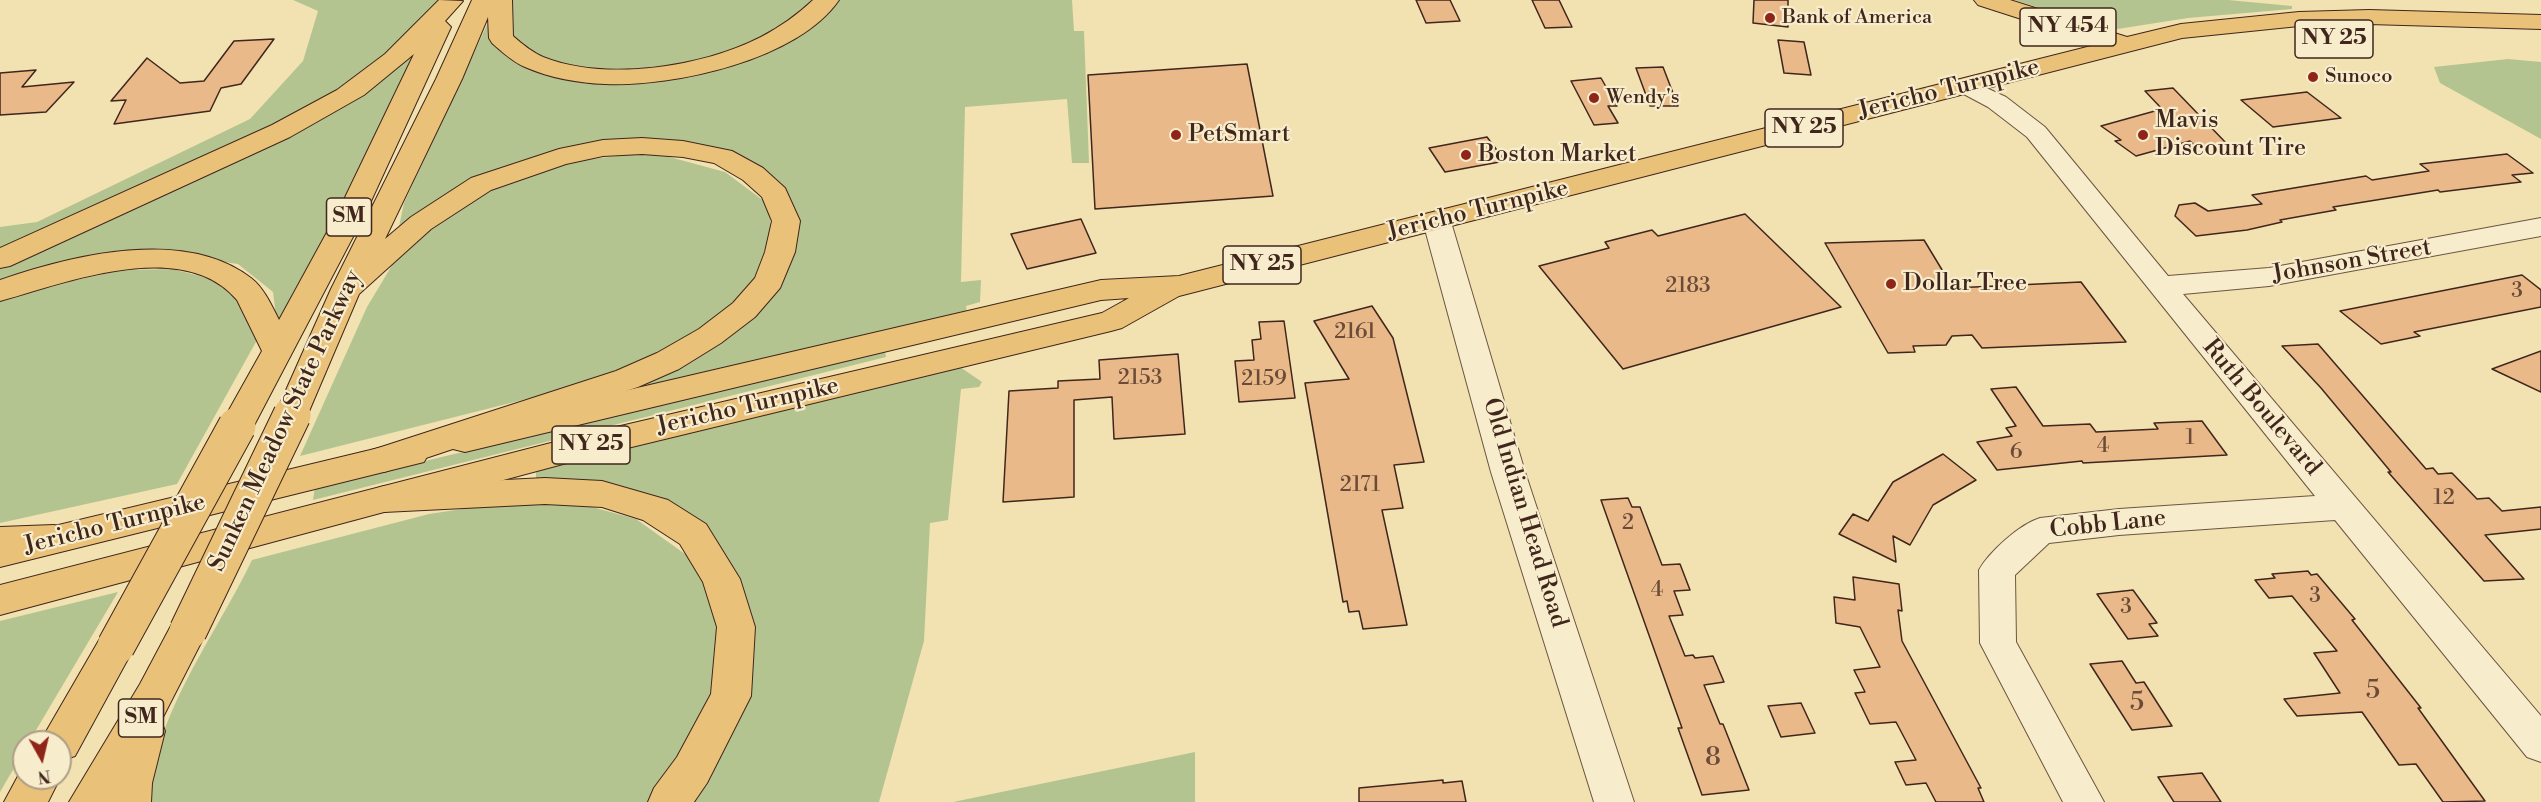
<!DOCTYPE html>
<html>
<head>
<meta charset="utf-8">
<style>
  body { margin:0 }
  #map { position:relative; width:2541px; height:802px; overflow:hidden; background:#f2e2b1; font-family:"Libre Bodoni",serif }
  canvas { display:block }
  .north { position:absolute; left:12px; top:730px; width:60px; height:60px; box-sizing:border-box; background:#f7eccc; border:2px solid #ae9d86; border-radius:50%; rotate:172deg; font-size:16px; font-weight:700; line-height:24px; text-align:center; color:#40261c }
  .north::after { content:''; display:block; margin:auto; width:21px; height:27px; background:#8f2418; clip-path:polygon(50% 0,100% 100%,50% 72%,0 100%) }
</style>
</head>
<body>
<div id="map">
<canvas width="2541" height="802"></canvas>
<div class="north">N</div>
</div>
<script>
const ctx = document.querySelector('canvas').getContext('2d');
ctx.lineJoin = 'round';
function fill(path, color) {
  ctx.fillStyle = color;
  ctx.fill(path, 'evenodd');
}
function stroke(path, color, width, dash) {
  ctx.strokeStyle = color;
  ctx.lineWidth = width;
  ctx.lineCap = dash ? 'butt' : 'round';
  ctx.setLineDash(dash || []);
  ctx.stroke(path);
}
function label(font, color, halo, rows, align = 'center') {
  ctx.font = font + ' "Libre Bodoni",serif';
  ctx.lineWidth = 4.5;
  ctx.setLineDash([]);
  ctx.textBaseline = 'middle';
  ctx.strokeStyle = halo;
  ctx.fillStyle = color;
  for (const [text, x, y, turn = 0] of rows) {
    ctx.save();
    ctx.translate(x, y);
    ctx.rotate((+turn || 0) * Math.PI / 180);
    ctx.textAlign = isNaN(turn) ? turn : align;
    if (halo) ctx.strokeText(text, 0, 0);
    ctx.fillText(text, 0, 0);
    ctx.restore();
  }
}
const green = new Path2D(`
  M293 0H439L422 24 332 97 0 254V227L37 222 250 119 303 61 318 11Z
  M509 0H816C806 10 795 23 782 30 717 68 610 87 539 58 529 54 519 42 511 35Z
  M835 0H1072L1074 31H1084L1089 163H1072L1067 99 965 107 961 282 981 280 980 302 966 306 967 313 616 393 785 273 773 179 741 155 684 141H628L565 150 397 236 404 203 492 14 491 30 559 76 717 69Z
  M2014 0H2228L2292 6V9L2188 18 2111 30Z
  M420 45 415 68 278 332 273 292 238 264 161 253 0 288V266L289 131Z
  M2508 59 2541 62V139L2440 83 2434 67Z
  M651 152 725 172 768 204 773 244 748 293 713 326 652 360 570 388 300 456 367 307 397 257 429 224 485 188 558 163Z
  M172 269 224 282 254 307 257 340 177 484 0 523V301L52 285 123 270Z
  M885 352 886 357 313 500 315 487Z
  M960 367 982 382 979 387 961 389 948 520 930 523 924 641 879 802H690L739 715 716 544 536 479V471L547 464Z
  M508 502H574L636 519 692 559 719 616 714 698 653 802H149C153 715 215 637 252 560L429 514Z
  M118 592 29 742H24V751L0 792V621Z
  M1195 752V802H953Z`);
const building = new Path2D(`
  M1416 0H1450L1460 21 1426 23Z
  M1532 0H1559L1572 27 1545 28Z
  M1754 0H1788V27L1753 23Z
  M274 39 241 84 221 88 210 111 114 124 126 100 111 101 147 58 180 83 204 81 234 41Z
  M1778 40 1804 42 1811 75 1784 73Z
  M1247 64 1273 196 1095 209 1088 75Z
  M1663 67 1678 106H1650L1636 68Z
  M36 70 22 87 74 82 46 112 0 115V73Z
  M1601 78 1617 106H1608L1618 123 1594 125 1571 81Z
  M2173 88 2228 145 2196 147 2190 141 2136 156 2115 141 2121 140 2101 126 2162 109 2145 91Z
  M2307 92 2341 118 2273 127 2241 100Z
  M1487 137 1505 161 1445 172 1429 148Z
  M2507 154 2533 173 2512 175 2521 182 2440 192 2438 190 2333 207 2336 210 2280 220 2282 222 2247 230 2196 236 2175 216 2179 205 2195 203 2208 211 2262 204 2252 195 2366 176 2372 180 2429 171 2420 164Z
  M1745 214 1841 307 1623 369 1539 266 1609 248 1605 242 1652 230 1658 236Z
  M1081 219 1096 253 1027 269 1011 234Z
  M1924 240 1953 288 2081 282 2126 342 1982 348 1972 335 1952 336 1946 345 1913 346 1915 352 1888 353 1825 243Z
  M2522 275 2541 290V307L2414 332 2420 336 2381 344 2340 311Z
  M1372 306 1393 338 1424 462 1394 465 1403 508 1382 510 1407 625 1363 629 1359 611 1349 612 1347 601 1343 602 1305 383 1349 379 1314 321Z
  M1284 321 1295 398 1239 402 1235 361 1254 360 1252 340 1261 339 1259 322Z
  M2318 344 2426 469 2433 468 2438 474 2452 473 2477 499 2489 498 2502 511 2541 507V529L2485 535 2524 579 2484 581 2388 472H2391L2321 388 2282 346Z
  M2541 351V392L2492 369Z
  M1178 354 1185 434 1114 439 1112 397 1074 400V497L1003 502 1009 391 1058 388V381L1100 379 1099 360Z
  M2016 387 2043 426 2090 424 2096 432 2158 429 2154 423 2202 421 2227 455 2083 463 2082 461 1997 470 1977 442 2012 436 2006 428 2016 426 1991 389Z
  M1943 454 1976 480 1933 505 1910 545 1893 536 1896 562 1839 534 1853 514 1868 521 1893 482Z
  M1628 498 1632 507H1640L1662 565 1680 564 1690 590 1674 591 1683 615 1669 616 1685 656 1693 655 1695 658 1713 656 1724 682 1704 685 1720 724H1723L1749 790 1702 795 1678 728H1682L1601 500Z
  M2308 571 2311 575 2317 574 2355 619 2352 620 2421 708H2418L2485 801 2443 802 2416 764 2399 765 2362 712 2297 716 2284 699 2340 693 2314 653 2337 651 2292 596 2269 598 2255 580 2275 578 2272 574Z
  M1853 577 1899 584 1902 611 1898 610 1902 641 1981 788H1978L1984 802H1936L1926 783 1906 785 1895 762 1916 760 1896 722 1870 724 1855 693 1865 692 1854 670 1880 667 1860 627 1836 623 1834 597 1855 600Z
  M2133 590 2157 623 2149 624 2158 636 2128 639 2097 594Z
  M2122 661 2136 683 2144 682 2172 726 2132 730 2090 664Z
  M1801 703 1815 733 1781 737 1768 706Z
  M2202 773 2221 802H2174L2158 777Z
  M1443 780V783L1462 781 1466 802H1359V788Z`);
const minor = new Path2D(`
  M1967 79 2006 97 2045 127 2168 276 2269 268 2541 218V236L2269 286 2183 294 2541 716V762L2527 757 2335 520 2119 535 2049 543 2015 575 2016 642 2104 802H2063L1980 643 1979 570C1989 552 2020 524 2040 518L2119 509 2315 496 2027 137 1988 107 1958 91 1955 86 1958 81Z
  M1437 214 1447 216 1451 222 1525 472 1634 802H1594L1491 472 1423 222 1427 216Z`);
const major = new Path2D(`
  M1974 0H2010L2127 37 2181 24 2299 12 2369 10 2541 15V29L2369 24 2299 26 2182 38 1179 296 1122 328 1111 331 578 460 0 615V585L578 436 1102 313 1129 298 1101 300 465 452 453 449 448 440 453 431 465 428 1101 280 1179 276 2099 44 1978 5Z
  M412 440 424 444 429 453 424 462 0 567V539Z`);
const highway = new Path2D(`
  M439 0 463 1 445 21 451 27 366 212 249 435 237 438 225 435 220 426 262 351 237 300C183 236 66 283 0 301V280C72 255 185 227 251 278 264 288 272 306 279 320L338 212 414 54 364 95 290 137 10 266 0 268V248L272 125 337 90 385 54Z
  M472 0H512L513 36C522 44 532 52 543 57 606 82 702 67 761 37 780 27 797 15 813 0H839C798 60 674 87 605 84 579 83 550 78 525 67 513 62 502 52 492 43L489 38 488 17 462 79 385 239 411 217 471 178 559 149 603 140 642 138 683 141 732 151 763 168 785 188 800 221 795 252 780 288 755 317 721 343 679 369 638 387 384 472 372 468 367 459 372 450 616 371 657 353 699 329 733 303 755 278 765 252 772 221 762 197 743 180 714 163 683 157 642 154 603 156 566 164 491 190 431 229 359 294 304 423 292 427 280 423 275 415 331 289 436 79Z
  M545 478 602 481 668 500 706 524 740 579 755 627 751 696 707 783 694 802H648L654 788 677 757 711 694 717 627 703 582 680 544 643 520 602 507 545 504 384 512 372 508 366 499 372 490 384 486Z
  M54 525 67 529 72 539 67 549 54 553 0 555V527Z
  M188 615 202 620 207 631 161 721 165 731 152 783 151 802H69L140 684 174 620Z
  M116 630 130 635 135 646 75 756 60 761V742H40L102 635Z
  M24 765V778H60L48 802H4Z`);
const highwayBridge = new Path2D(`
  M188 631 292 415
  M116 646 237 426`);
const markers = [
  [1770,18,6,"#8f2418"],
  [2313,77,6,"#8f2418"],
  [1594,98,6,"#8f2418"],
  [1176,135,6,"#8f2418"],
  [2143,135,6,"#8f2418"],
  [1466,155,6,"#8f2418"],
  [1891,284,6,"#8f2418"]
];
const farPoinames = [
  ["Bank of America",1782,18],
  ["Sunoco",2325,77],
  ["Wendy's",1606,98]
];
const numberNames = [
  ["2183",1688,287],
  ["3",2517,292],
  ["2161",1355,333],
  ["2153",1140,379],
  ["2159",1264,380],
  ["1",2190,439],
  ["4",2103,447],
  ["6",2016,453],
  ["2171",1360,486],
  ["12",2444,499],
  ["2",1628,524],
  ["4",1657,591],
  ["3",2315,597],
  ["3",2126,608]
];
const shields = [
  [2068,27,96],
  [2334,39,78],
  [1804,128,78],
  [349,217,45],
  [1262,265,78],
  [591,445,78],
  [141,718,45]
];
const shieldNames = [
  ["NY 454",2068,27],
  ["NY 25",2334,39],
  ["NY 25",1804,128],
  ["SM",349,217],
  ["NY 25",1262,265],
  ["NY 25",591,445],
  ["SM",141,718]
];
const streetNames = [
  ["Jericho Turnpike",1949,90,-14],
  ["Jericho Turnpike",1478,211,-14],
  ["Johnson Street",2352,262,-10],
  ["Jericho Turnpike",748,407,-13],
  ["Ruth Boulevard",2261,408,50],
  ["Sunken Meadow State Parkway",286,421,-65],
  ["Old Indian Head Road",1524,513,73],
  ["Jericho Turnpike",115,525,-14],
  ["Cobb Lane",2108,525,-6]
];
const poiNames = [
  ["Mavis",2155,121],
  ["Discount Tire",2155,149],
  ["PetSmart",1188,135],
  ["Boston Market",1478,155],
  ["Dollar Tree",1903,284]
];
const nearNumbernames = [
  ["5",2373,692],
  ["5",2137,704],
  ["8",1713,759]
];
fill(green, '#b4c490');
fill(building, '#e9b98a');
stroke(building, '#40261c', 1.5);
stroke(minor, '#6c5541', 2);
stroke(major, '#40261c', 2);
stroke(highway, '#40261c', 2);
fill(minor, '#f7eccc');
fill(major, '#e9c178');
fill(highway, '#e9c178');
stroke(highwayBridge, '#40261c', 39, []);
stroke(highwayBridge, '#e9c178', 37);
for (const [x, y, r, color] of markers) {
  const dot = new Path2D();
  dot.arc(x, y, r, 0, 2 * Math.PI);
  ctx.fillStyle = color;
  ctx.fill(dot);
  stroke(dot, '#f7eccc', 2);
}
label('20px', '#40261c', '#f7eccc', farPoinames, 'left');
label('21px', '#6a4b38', null, numberNames);
for (const [x, y, w] of shields) {
  const box = new Path2D();
  box.roundRect(x - w / 2, y - 19, w, 38, 4.5);
  ctx.fillStyle = '#f7eccc';
  ctx.fill(box);
  stroke(box, '#40261c', 1.5);
}
label('bold 22px', '#40261c', null, shieldNames);
label('24px', '#40261c', '#f7eccc', streetNames);
label('24px', '#40261c', '#f7eccc', poiNames, 'left');
label('26px', '#6a4b38', null, nearNumbernames);
</script>
</body>
</html>
